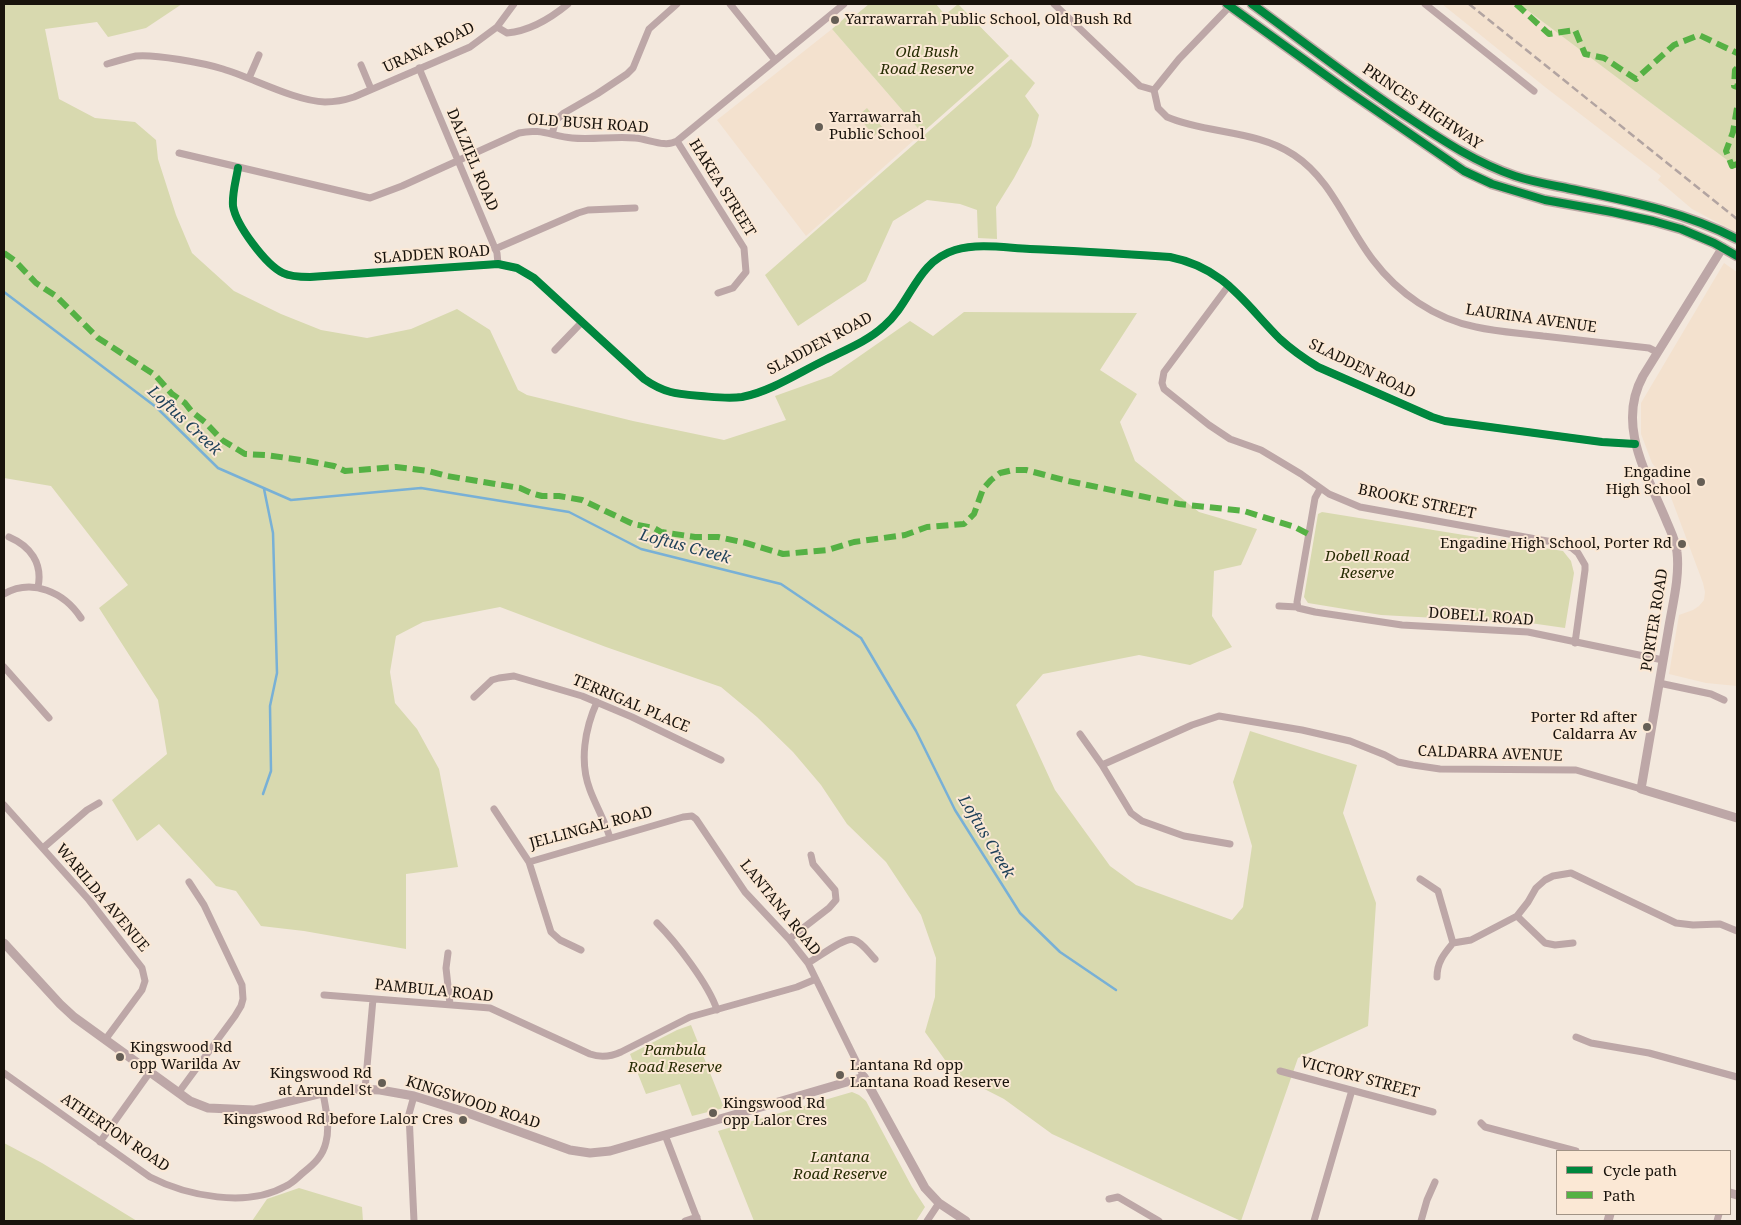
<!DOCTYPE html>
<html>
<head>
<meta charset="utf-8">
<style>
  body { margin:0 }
  #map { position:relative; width:1741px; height:1225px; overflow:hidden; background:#f3e8dd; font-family:"Noto Serif",serif }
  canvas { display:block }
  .frame { position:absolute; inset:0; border:5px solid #19130c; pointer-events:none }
  .legend { position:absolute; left:1556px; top:1150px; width:175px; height:65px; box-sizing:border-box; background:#fbe8d5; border:1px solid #a19385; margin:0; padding:6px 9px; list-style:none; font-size:15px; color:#19130c }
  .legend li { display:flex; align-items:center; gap:10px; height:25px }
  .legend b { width:25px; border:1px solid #a19385 }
</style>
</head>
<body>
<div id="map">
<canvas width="1741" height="1225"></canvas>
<div class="frame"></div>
<ul class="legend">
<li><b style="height:6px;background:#00873e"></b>Cycle path</li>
<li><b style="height:6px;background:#55b144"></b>Path</li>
</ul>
</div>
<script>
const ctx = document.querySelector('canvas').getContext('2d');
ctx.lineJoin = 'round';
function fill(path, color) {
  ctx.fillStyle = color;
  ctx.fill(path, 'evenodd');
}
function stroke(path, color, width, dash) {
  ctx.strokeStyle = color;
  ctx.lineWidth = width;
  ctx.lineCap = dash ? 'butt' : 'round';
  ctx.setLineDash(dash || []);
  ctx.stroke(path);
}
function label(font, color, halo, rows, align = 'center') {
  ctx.font = font + ' "Noto Serif",serif';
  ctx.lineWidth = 4;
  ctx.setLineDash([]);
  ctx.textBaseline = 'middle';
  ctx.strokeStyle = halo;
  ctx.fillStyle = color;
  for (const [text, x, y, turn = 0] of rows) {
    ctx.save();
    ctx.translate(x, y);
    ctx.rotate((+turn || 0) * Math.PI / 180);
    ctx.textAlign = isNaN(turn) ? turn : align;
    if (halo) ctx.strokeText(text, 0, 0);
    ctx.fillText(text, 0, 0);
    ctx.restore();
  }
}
const built = new Path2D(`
  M1442 4H1519L1731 163 1737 170V233L1692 209 1658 180 1661 176 1545 87Z
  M832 29 922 133 806 236 717 120Z
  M1724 263 1737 272V686L1706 683 1669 674 1679 615 1693 610 1699 606 1704 600 1705 592 1703 583 1669 492 1660 473 1652 463 1641 434V403Z`);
const green = new Path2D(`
  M4 4H182L146 28 108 37 97 22 45 29 59 99 95 118 135 122 156 140 158 159 176 215 192 253 234 291 281 314 321 330 367 338 411 329 457 309 490 330 518 390 527 395 633 421 724 440 786 420 775 396 831 376 910 321 933 336 964 312 1137 313 1100 370 1137 394 1120 422 1135 461 1199 512 1257 529 1241 565 1214 571 1212 616 1232 647 1190 665 1139 655 1043 674 1016 705 1055 790 1110 866 1136 885 1232 920 1243 907 1252 846 1233 782 1250 731 1357 765 1343 813 1376 903 1368 1026 1298 1058 1241 1221 1052 1134 1004 1099 955 1074 925 1032 935 997 936 958 921 915 886 862 847 824 821 785 793 752 757 717 721 687 606 647 500 607 423 622 396 636 390 672 395 703 417 729 439 769 458 867 406 874V949L304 931 261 926 236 891 216 886 159 824 137 841 112 800 167 754 158 700 99 608 128 585 51 486 4 478Z
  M869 4H936L945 15 958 4 1009 56 922 133 832 29 847 16 857 14Z
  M1519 4H1737V170L1731 163Z
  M1011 59 1035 83 1025 96 1039 115 1031 146 1014 178 996 207 997 239 978 238 977 210 960 204 927 200 893 221 866 281 798 326 765 275Z
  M867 108 883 128 874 136 858 116Z
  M1322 512 1563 551 1571 561 1574 573 1565 628 1530 623 1381 615 1308 603 1304 597 1318 514Z
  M691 1025 724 1108 692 1116 680 1084 646 1094 630 1054 677 1030Z
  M852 1092 859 1095 866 1101 912 1187 925 1207 916 1221H754L718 1131Z
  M4 1143 42 1163 137 1221H4Z
  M299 1188 362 1207 363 1221H252L267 1199Z`);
const stream = new Path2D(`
  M4 292 156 407 218 468 291 500 421 488 569 512 641 549 781 584 861 638 916 731 955 810 1020 913 1060 952 1116 990
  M263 794 271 771 270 706 277 673 273 533 264 489`);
const minor = new Path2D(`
  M730 4 775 60
  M1054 4 1140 86 1154 90 1158 108 1167 117C1207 134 1257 130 1294 155 1332 180 1346 225 1373 260 1398 293 1435 319 1476 327 1498 332 1521 333 1543 336 1579 340 1614 344 1649 348L1657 352
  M1425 4 1534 91
  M497 27 507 33C530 31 551 18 568 4
  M107 64C117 61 127 58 136 56 155 54 204 63 223 69 253 78 295 101 325 102 335 102 345 100 354 97L470 47 497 27 514 4
  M361 65 371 89
  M419 68 497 253 498 264
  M249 78 259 55
  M1154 90 1179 59 1232 4
  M552 134 556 120 564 113 597 94 627 74 633 68 649 29 677 4
  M677 141 744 248 746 272 733 288 718 293
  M179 153 370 198 402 186 519 133C540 128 552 136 572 138 593 140 614 136 635 138 649 139 665 148 677 141L844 4
  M238 168C236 181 232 193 233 206 236 225 266 265 283 273 291 277 301 277 310 277L498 264 517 268 534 278 644 379C664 393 676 394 701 396 714 397 728 399 742 397 770 392 800 372 825 360 845 350 868 341 884 326 912 302 916 262 955 250 979 243 1006 248 1030 249 1077 251 1124 254 1170 257 1225 268 1244 303 1280 339 1292 350 1305 359 1318 367L1432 417 1445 421 1602 442 1635 444
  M495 249 578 213 588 210 635 208
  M1229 285 1164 372 1162 383 1164 389 1209 425 1230 439 1261 450 1301 474 1329 494 1360 507 1558 543 1572 548 1578 553 1585 565V570L1575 643
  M555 350 582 322
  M1320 489 1315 498 1297 602 1298 608 1315 612 1402 625 1528 632 1663 660
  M9 537C30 546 43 563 38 587
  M4 594C32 578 64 592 81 618
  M1279 606 1297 607
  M4 667 49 718
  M1659 683 1711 694 1724 700
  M474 697 492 680 499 678 514 676 582 696 632 717 721 760
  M597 702C585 728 579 762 590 790 596 806 605 821 610 838
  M1080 734 1102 765 1131 813 1142 821 1184 836 1230 844
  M1102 765 1192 725 1219 716 1302 730 1350 741 1385 755 1398 762 1413 765 1440 769 1576 770 1641 789
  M4 805 89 900 142 968 145 981 142 990 105 1040
  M494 809 529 862 683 817 692 816 696 819 745 892 789 939 808 963 864 1077
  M43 848 87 810 99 803
  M529 862 551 932 560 940 581 950
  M1420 879 1438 891 1453 943
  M1517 916 1545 943 1555 945 1573 943
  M657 923C676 942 709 985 717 1010
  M789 939 829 908 836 900 835 890 813 864 811 855
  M448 953 446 968 450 1004
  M808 963C818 958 845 936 854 940 862 942 869 953 875 959
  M1437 977C1437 962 1444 954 1453 943L1471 940 1517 916 1528 902 1536 888 1545 880 1553 876 1571 873 1676 923 1693 925 1720 924 1737 931
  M324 995 490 1008 590 1054C601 1058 610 1057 621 1052L690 1017 797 987 816 979
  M1576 1037 1591 1043 1649 1053 1737 1077
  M1280 1071 1433 1112
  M4 1073 150 1177C187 1196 247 1208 286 1186 293 1183 298 1177 304 1172 314 1164 323 1156 326 1142 330 1126 326 1110 323 1093
  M365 1089 373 999
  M179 1092 235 1016 241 1006 243 999 242 985 204 905 189 882
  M414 1096 409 1114 414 1221
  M1481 1123 1485 1127 1576 1151
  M665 1135 698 1221
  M100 1142 150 1072
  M1109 1199 1118 1197 1159 1221
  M685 1221 697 1217
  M927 1221 939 1203
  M1314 1221 1352 1090
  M1421 1221 1427 1200 1435 1182
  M1717 1221 1719 1214`);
const tertiary = new Path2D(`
  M1723 247 1643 376C1616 425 1647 474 1666 520 1670 530 1676 541 1677 552 1680 578 1672 606 1668 632 1659 684 1650 737 1641 789L1737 818
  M4 943 60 1004 74 1017 190 1101 208 1108 254 1110 323 1093 356 1089 380 1090 414 1096 465 1112 570 1150 590 1153 610 1151 864 1077 925 1188 939 1203 966 1221
  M1730 1193 1737 1195
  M1608 1221 1610 1214`);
const trunk = new Path2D(`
  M1227 4 1342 87 1464 171 1492 184 1545 200 1612 212 1653 221 1681 229 1714 243 1737 256
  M1252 4C1305 43 1357 84 1412 120 1445 142 1477 163 1515 176 1533 182 1552 185 1571 189 1628 201 1685 212 1737 239`);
const rail = new Path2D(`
  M1469 4 1737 219`);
const quiet = new Path2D(`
  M1516 4 1549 34 1575 30 1585 54 1604 58 1636 79 1674 45 1699 35 1737 53
  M1737 68 1735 70 1734 86 1737 87
  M1737 108 1733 132 1726 151 1732 166 1737 164
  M4 253 14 260 36 283 56 296 98 338 155 375 172 394 185 403 192 412 205 422 222 440 245 454 266 455 308 461 334 466 345 471 396 467 428 471 447 476 520 488 531 493 542 496H559L582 500 633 524 654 528 661 532 695 537H718L746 543 783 554 828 550 854 542 905 535 927 527 964 524 974 514 983 489 991 480 1000 473 1013 470H1026L1068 481 1179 504 1244 511 1295 527 1308 534`);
const cycleway = new Path2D(`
  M1227 4 1342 87 1464 171 1492 184 1545 200 1612 212 1653 221 1681 229 1714 243 1737 256
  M1252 4C1305 43 1357 84 1412 120 1445 142 1477 163 1515 176 1533 182 1552 185 1571 189 1628 201 1685 212 1737 239
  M238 168C236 181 232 193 233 206 236 225 266 265 283 273 291 277 301 277 310 277L498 264 517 268 534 278 644 379C664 393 676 394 701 396 714 397 728 399 742 397 770 392 800 372 825 360 845 350 868 341 884 326 912 302 916 262 955 250 979 243 1006 248 1030 249 1077 251 1124 254 1170 257 1225 268 1244 303 1280 339 1292 350 1305 359 1318 367L1432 417 1445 421 1602 442 1635 444`);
const markers = [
  [835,20,5,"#655e55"],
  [819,127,5,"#655e55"],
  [1701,482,5,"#655e55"],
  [1682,544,5,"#655e55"],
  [1647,727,5,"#655e55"],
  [120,1057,5,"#655e55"],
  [840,1075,5,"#655e55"],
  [382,1083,5,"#655e55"],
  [713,1113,5,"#655e55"],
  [463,1120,5,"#655e55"]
];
const poiNames = [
  ["Yarrawarrah Public School, Old Bush Rd",845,20],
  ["Yarrawarrah",829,118],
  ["Public School",829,135],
  ["Engadine",1691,473,"right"],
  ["High School",1691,490,"right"],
  ["Engadine High School, Porter Rd",1672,544,"right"],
  ["Porter Rd after",1637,718,"right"],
  ["Caldarra Av",1637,735,"right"],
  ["Kingswood Rd",130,1048],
  ["opp Warilda Av",130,1065],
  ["Lantana Rd opp",850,1066],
  ["Lantana Road Reserve",850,1083],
  ["Kingswood Rd",372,1074,"right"],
  ["at Arundel St",372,1091,"right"],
  ["Kingswood Rd",723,1104],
  ["opp Lalor Cres",723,1121],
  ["Kingswood Rd before Lalor Cres",453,1120,"right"]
];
const streetNames = [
  ["URANA ROAD",429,48,-25],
  ["PRINCES HIGHWAY",1422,107,34],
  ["OLD BUSH ROAD",588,124,4],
  ["DALZIEL ROAD",472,160,67],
  ["HAKEA STREET",722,188,58],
  ["SLADDEN ROAD",432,255,-4],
  ["LAURINA AVENUE",1531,319,8],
  ["SLADDEN ROAD",820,344,-28],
  ["SLADDEN ROAD",1362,369,26],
  ["BROOKE STREET",1417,502,12],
  ["DOBELL ROAD",1481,617,4],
  ["PORTER ROAD",1655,620,-81],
  ["TERRIGAL PLACE",631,704,23],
  ["CALDARRA AVENUE",1490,754,2],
  ["JELLINGAL ROAD",591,828,-15],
  ["WARILDA AVENUE",102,898,50],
  ["LANTANA ROAD",780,908,51],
  ["PAMBULA ROAD",434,991,6],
  ["VICTORY STREET",1360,1078,15],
  ["KINGSWOOD ROAD",473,1103,18],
  ["ATHERTON ROAD",115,1133,34]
];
const parkNames = [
  ["Old Bush",927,53],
  ["Road Reserve",927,70],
  ["Dobell Road",1367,557],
  ["Reserve",1367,574],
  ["Pambula",675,1051],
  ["Road Reserve",675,1068],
  ["Lantana",840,1158],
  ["Road Reserve",840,1175]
];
const waterNames = [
  ["Loftus Creek",184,421,43],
  ["Loftus Creek",685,547,15],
  ["Loftus Creek",986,837,59]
];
fill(built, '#f3e1ce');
fill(green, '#d8d9af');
stroke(stream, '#78b0d6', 2.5);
stroke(minor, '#bda7a7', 7);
stroke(tertiary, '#bda7a7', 9);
stroke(trunk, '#bea9a6', 11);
stroke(rail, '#b2a4a1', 2.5, [8, 4]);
stroke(quiet, '#55b144', 6, [12, 6]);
stroke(cycleway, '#00873e', 8);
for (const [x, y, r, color] of markers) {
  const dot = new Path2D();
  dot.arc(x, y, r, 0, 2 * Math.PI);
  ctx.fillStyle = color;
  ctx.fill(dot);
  stroke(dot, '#fbe8d5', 2);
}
label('15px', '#19130c', '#fbe8d5', poiNames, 'left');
label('15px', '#19130c', '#fbe8d5', streetNames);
label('italic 15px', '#272d04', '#fbe8d5', parkNames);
label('italic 16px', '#1c3f58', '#fbe8d5', waterNames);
</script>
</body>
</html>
